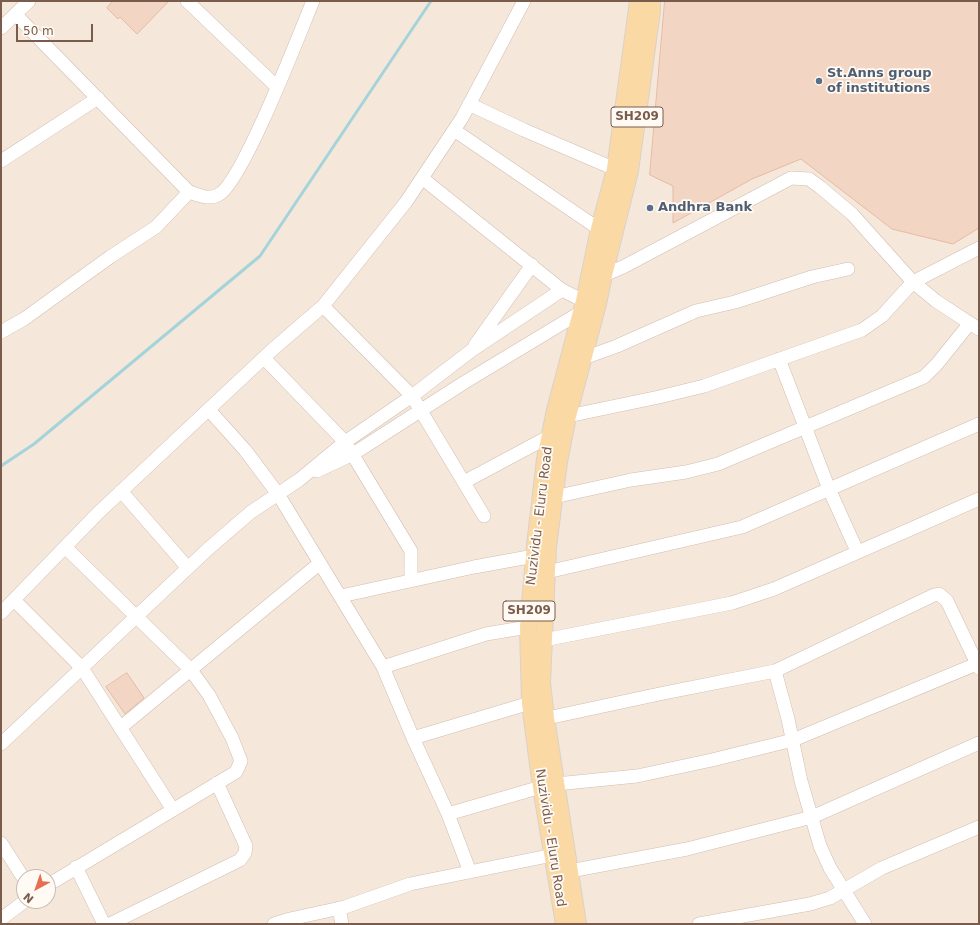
<!DOCTYPE html>
<html>
<head>
<meta charset="utf-8">
<style>
  body { margin:0 }
  #map { position:relative; width:980px; height:925px; overflow:hidden; background:#fdf6ec; font-family:"DejaVu Sans",sans-serif }
  canvas { display:block }
  .frame { position:absolute; inset:0; border:2px solid #7a5c4d; pointer-events:none }
  .north { position:absolute; left:16px; top:869px; width:40px; height:40px; box-sizing:border-box; background:#fffaf3; border:1px solid #cabbb1; border-radius:50%; rotate:220deg; font-size:11px; font-weight:700; line-height:16px; text-align:center; color:#7a5c4d }
  .north::after { content:''; display:block; margin:auto; width:14px; height:18px; background:#e76f51; clip-path:polygon(50% 0,100% 100%,50% 72%,0 100%) }
  .scale { position:absolute; left:16px; top:24px; width:77px; height:18px; box-sizing:border-box; border:2px solid #7a5c4d; border-top:0; padding-left:5px; font-size:12px; line-height:14px; white-space:nowrap; color:#7a5c4d; -webkit-text-stroke:3px #fffaf3; paint-order:stroke }
</style>
</head>
<body>
<div id="map">
<canvas width="980" height="925"></canvas>
<div class="frame"></div>
<div class="north">N</div>
<div class="scale">50 m</div>
</div>
<script>
const ctx = document.querySelector('canvas').getContext('2d');
ctx.lineJoin = 'round';
function fill(path, color) {
  ctx.fillStyle = color;
  ctx.fill(path, 'evenodd');
}
function stroke(path, color, width, dash) {
  ctx.strokeStyle = color;
  ctx.lineWidth = width;
  ctx.lineCap = dash ? 'butt' : 'round';
  ctx.setLineDash(dash || []);
  ctx.stroke(path);
}
function label(font, color, halo, rows, align = 'center') {
  ctx.font = font + ' "DejaVu Sans",sans-serif';
  ctx.lineWidth = 3.5;
  ctx.setLineDash([]);
  ctx.textBaseline = 'middle';
  ctx.strokeStyle = halo;
  ctx.fillStyle = color;
  for (const [text, x, y, turn = 0] of rows) {
    ctx.save();
    ctx.translate(x, y);
    ctx.rotate((+turn || 0) * Math.PI / 180);
    ctx.textAlign = isNaN(turn) ? turn : align;
    if (halo) ctx.strokeText(text, 0, 0);
    ctx.fillText(text, 0, 0);
    ctx.restore();
  }
}
const residential = new Path2D(`
  M1 1H979V924H1ZM24 877H48V901H24Z`);
const stream = new Path2D(`
  M1 466 34 444 260 256 431 1`);
const building = new Path2D(`
  M113 1H169L137 34 120 17 118 19 107 8Z
  M665 1H979V228L953 244 892 229 801 159 752 179 673 223V186L650 175Z
  M127 673 144 698 125 714 106 687Z`);
const minor = new Path2D(`
  M187 1 277 87
  M16 15 189 192C198 195 209 200 218 195 242 184 300 32 313 1
  M1 28 29 1
  M469 104 524 130 615 169
  M454 130 599 229
  M1 161 98 98
  M422 178 562 290 584 301 593 303
  M596 273 604 275 623 267 791 178 809 179 820 187 852 214 913 282 936 301 979 329
  M323 306 412 396 484 516
  M1 332 24 319 110 257 156 227 189 192
  M475 345 532 265
  M264 358 345 442 411 551V581
  M584 358 617 346 696 311 735 302 812 277 848 269
  M779 359 829 489 857 551
  M209 410 245 450 278 494 383 667 413 738 448 814 470 872
  M568 416 659 397 704 386 862 330 882 316 913 282 979 248
  M317 471 353 454 465 382 581 312
  M464 482 550 436
  M121 491 188 568
  M554 497 631 480 686 472 718 464 924 377 937 364 970 323
  M547 572 742 527 979 424
  M341 596 474 567 534 556
  M14 600 82 668 173 810
  M1 613 98 513 272 350 323 306 406 202 462 118 524 1
  M544 640 732 603 774 589 979 499
  M383 667 486 634 528 627
  M775 671 788 719 801 781 820 846 830 868 865 924
  M538 720 664 693 775 671 934 595 939 594 947 601 979 668
  M120 728 320 563
  M413 738 530 703
  M1 744 208 549 251 512 299 480 345 442 412 396 472 350 562 290
  M556 784 637 776 712 760 793 740 979 663
  M448 814 541 787
  M1 843 24 879
  M76 867 104 924
  M570 871 687 849 812 817 979 743
  M48 885 236 772 241 761 232 738 209 695 190 669 65 547
  M339 908 342 924
  M1 919 25 901
  M110 924 240 860 245 853 246 846 217 783
  M274 924 290 919 345 907 410 884 553 855
  M699 924 810 904 830 898 882 868 979 827`);
const major = new Path2D(`
  M564 924 541 787 530 703 528 627 535 545 545 459 555 410 584 301 599 229 615 169 638 1
  M578 924 546 718 542 683 548 547 559 462 568 416 598 304 604 275 630 171 652 11V1`);
const markers = [
  [819,81,4,"#5c6f8a"],
  [650,208,4,"#5c6f8a"]
];
const shields = [
  [637,117,52],
  [529,611,52]
];
const shieldNames = [
  ["SH209",637,117],
  ["SH209",529,611]
];
const serviceNames = [
  ["St.Anns group",827,74],
  ["of institutions",827,89],
  ["Andhra Bank",658,208]
];
const streetNames = [
  ["Nuzividu - Eluru Road",540,516,-83],
  ["Nuzividu - Eluru Road",550,838,81]
];
fill(residential, '#f5e8da');
stroke(stream, '#a5d3da', 3);
fill(building, '#f3d5c3');
stroke(building, '#e6bba3', 1);
stroke(minor, '#d1beb0', 14);
stroke(major, '#dad1cd', 18);
stroke(minor, '#fff', 13);
stroke(major, '#fbd9a5', 16);
for (const [x, y, r, color] of markers) {
  const dot = new Path2D();
  dot.arc(x, y, r, 0, 2 * Math.PI);
  ctx.fillStyle = color;
  ctx.fill(dot);
  stroke(dot, '#fffaf3', 1.5);
}
for (const [x, y, w] of shields) {
  const box = new Path2D();
  box.roundRect(x - w / 2, y - 10, w, 20, 3);
  ctx.fillStyle = '#fffaf3';
  ctx.fill(box);
  stroke(box, '#7a5c4d', 1);
}
label('bold 12px', '#7a5c4d', null, shieldNames);
label('bold 13px', '#4e5e75', '#fffaf3', serviceNames, 'left');
label('13px', '#7a5c4d', '#fffaf3', streetNames);
</script>
</body>
</html>
